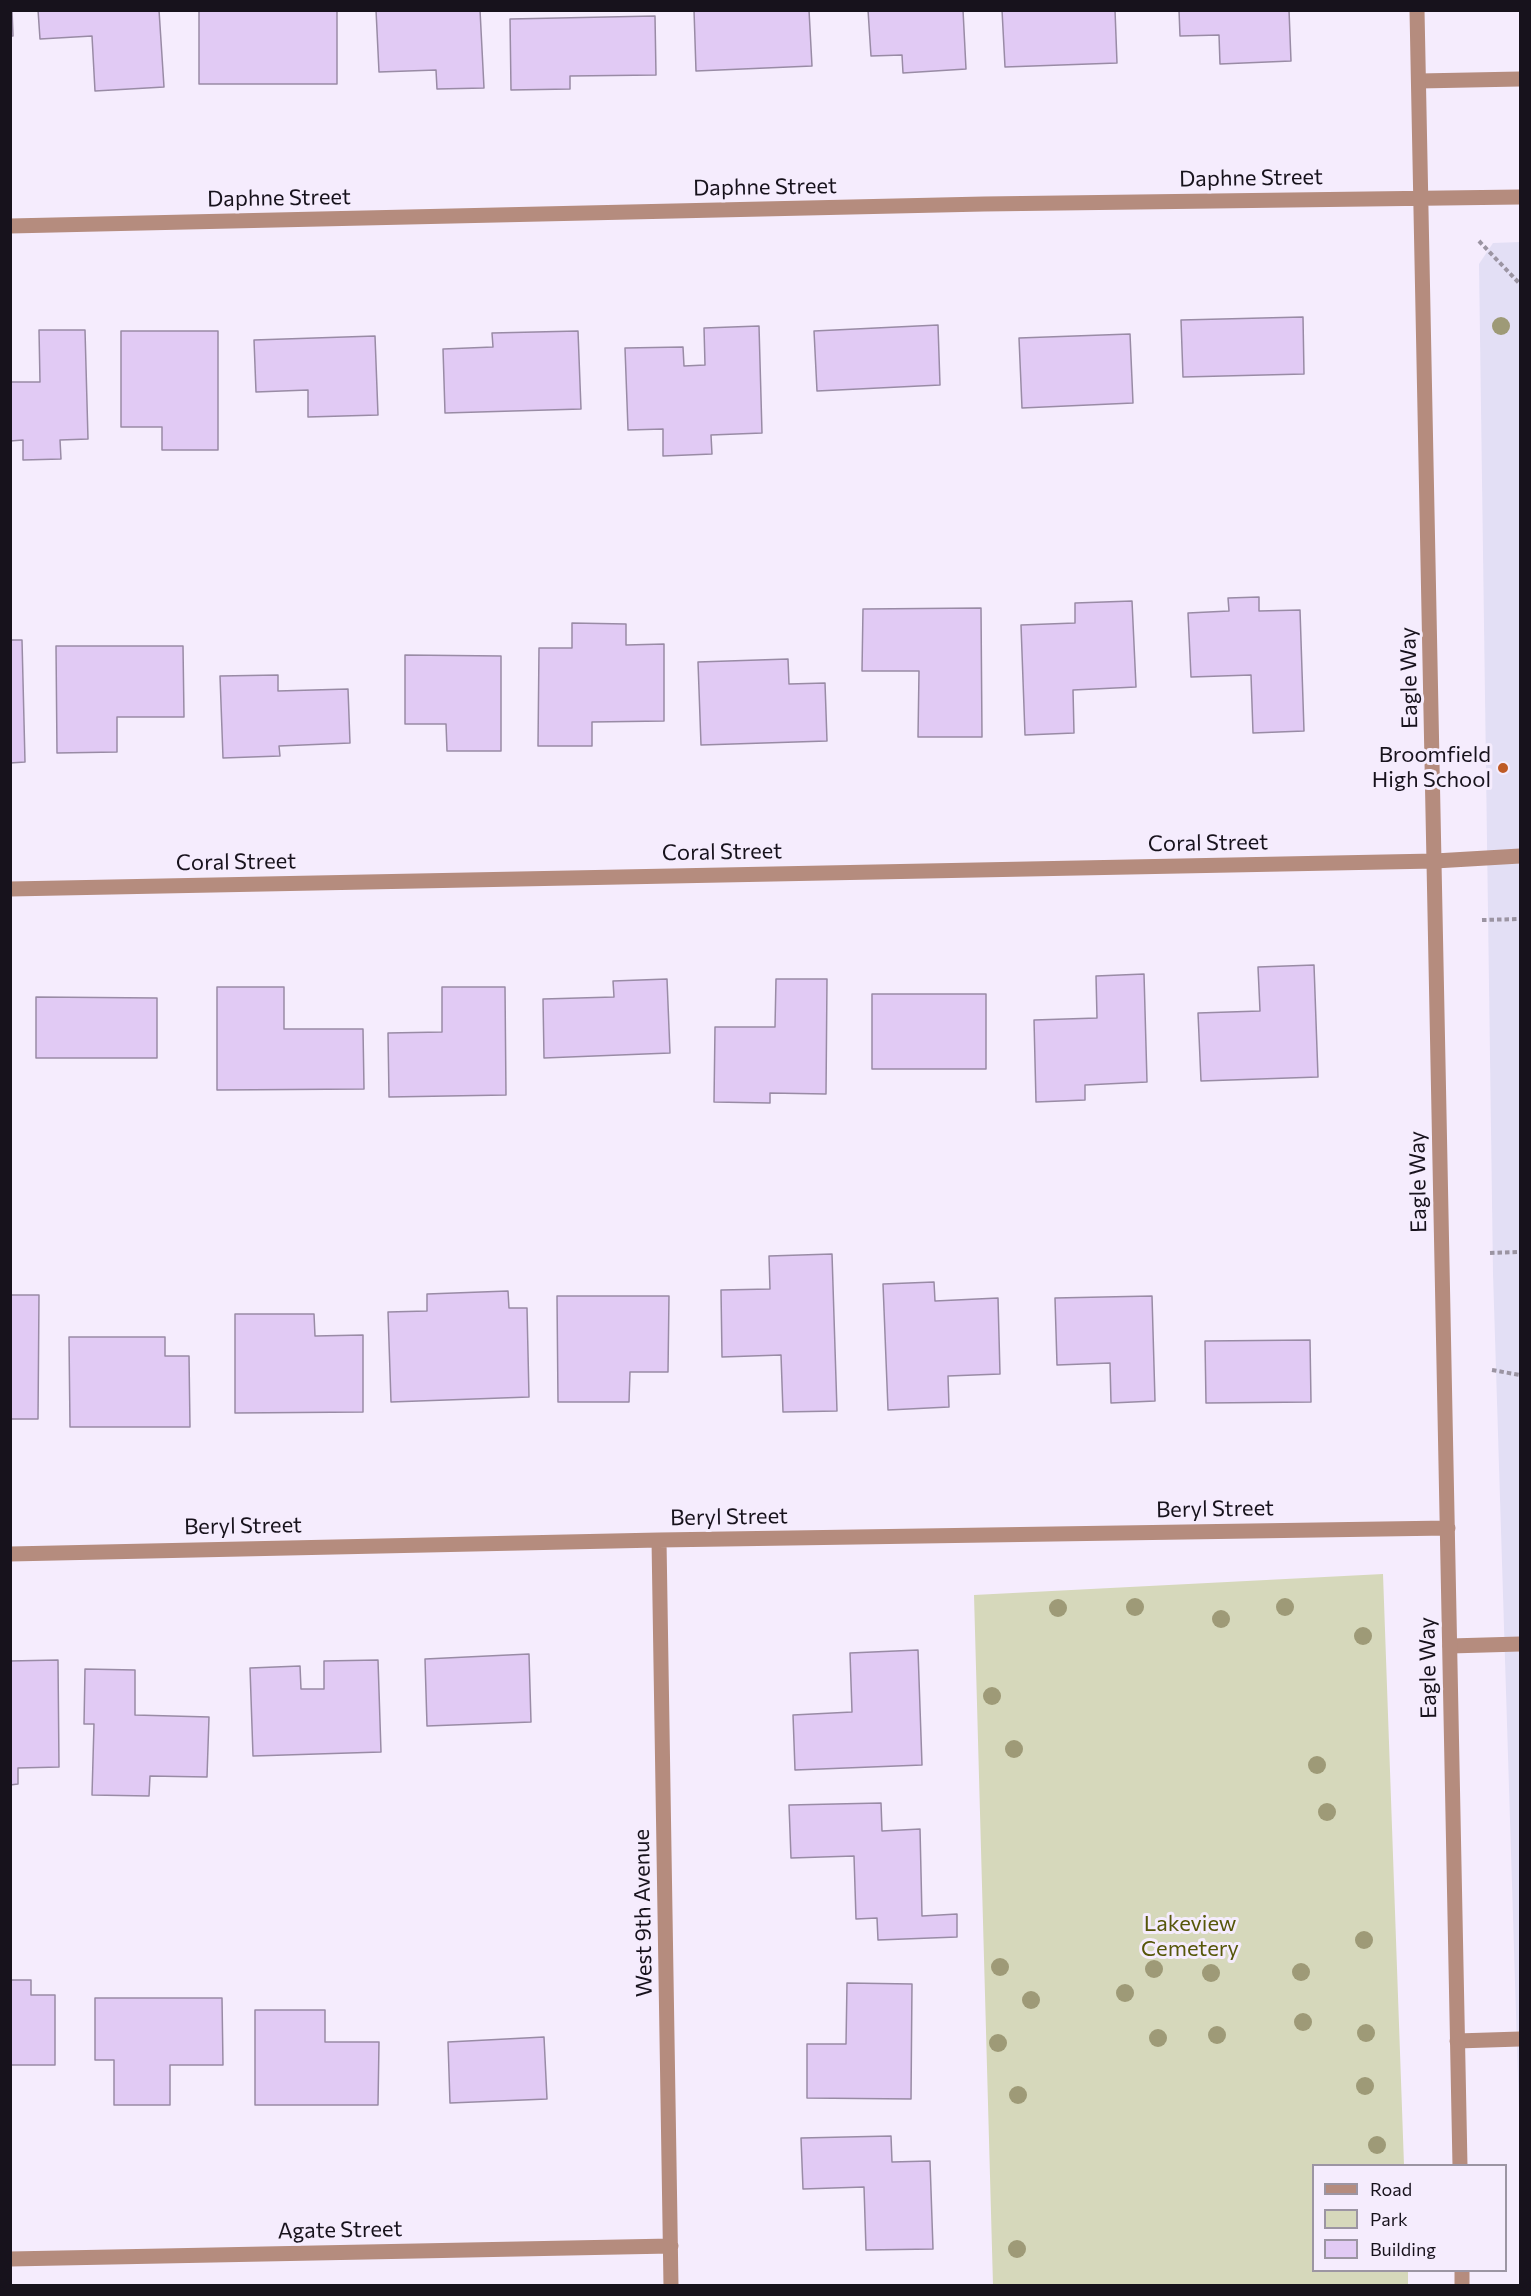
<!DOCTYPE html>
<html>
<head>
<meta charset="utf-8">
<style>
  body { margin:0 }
  #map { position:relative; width:1531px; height:2296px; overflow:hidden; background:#f5ecfd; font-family:Commissioner,sans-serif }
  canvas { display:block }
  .frame { position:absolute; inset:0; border:12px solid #17121c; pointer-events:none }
  .legend { position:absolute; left:1312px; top:2164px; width:195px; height:108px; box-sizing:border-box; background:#f5ecfd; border:2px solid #9c95a3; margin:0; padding:8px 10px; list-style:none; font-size:18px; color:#17121c }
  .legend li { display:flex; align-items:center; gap:12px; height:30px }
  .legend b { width:30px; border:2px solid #9c95a3 }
</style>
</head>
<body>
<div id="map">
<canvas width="1531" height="2296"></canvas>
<div class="frame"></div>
<ul class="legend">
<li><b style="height:8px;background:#b58c7e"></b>Road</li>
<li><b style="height:16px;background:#d6d8bb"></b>Park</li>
<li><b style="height:16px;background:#e1caf4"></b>Building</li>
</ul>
</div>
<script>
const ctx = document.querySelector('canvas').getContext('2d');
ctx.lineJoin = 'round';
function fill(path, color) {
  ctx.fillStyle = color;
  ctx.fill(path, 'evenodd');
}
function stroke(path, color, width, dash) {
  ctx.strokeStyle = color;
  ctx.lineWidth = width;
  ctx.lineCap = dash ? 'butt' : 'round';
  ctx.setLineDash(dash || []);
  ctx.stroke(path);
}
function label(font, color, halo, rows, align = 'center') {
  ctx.font = font + ' Commissioner,sans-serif';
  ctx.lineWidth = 6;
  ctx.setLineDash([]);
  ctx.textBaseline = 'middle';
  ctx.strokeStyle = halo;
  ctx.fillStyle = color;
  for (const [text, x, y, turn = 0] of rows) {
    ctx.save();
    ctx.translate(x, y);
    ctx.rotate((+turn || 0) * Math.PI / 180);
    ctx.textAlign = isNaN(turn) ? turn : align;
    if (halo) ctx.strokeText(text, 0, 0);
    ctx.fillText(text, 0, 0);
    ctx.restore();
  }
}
const education = new Path2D(`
  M1520 242V2142L1493 1273 1479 264 1493 243Z`);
const green = new Path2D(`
  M1383 1574 1404 2165 1314 2166V2270L1408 2271V2285H993L974 1595Z`);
const building = new Path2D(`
  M10 10H12L13 36H10Z
  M38 10H159L164 87 95 91 92 36 40 39Z
  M199 10H337V84H199Z
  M376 10H480L484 88 437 89 436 70 379 72Z
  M694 10H809L812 66 696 71Z
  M868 10H963L966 69 903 73 902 55 871 56Z
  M1002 10H1115L1117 63 1005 67Z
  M1179 10H1289L1291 61 1220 64 1219 35 1180 36Z
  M655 16 656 75 570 76V89L511 90 510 19Z
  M1303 317 1304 374 1183 377 1181 320Z
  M938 325 940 385 817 391 814 331Z
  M759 326 762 433 711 435 712 454 663 456V429L628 430 625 348 683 347 684 366 705 365 704 328Z
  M39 330H85L88 439 60 440 61 459 23 460V440L10 441V382H40Z
  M121 331H218V450H162V427H121Z
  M578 331 581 409 445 413 443 349 493 347 492 333Z
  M1130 334 1133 403 1022 408 1019 338Z
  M375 336 378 415 308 417V390L256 392 254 340Z
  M1259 597V611L1300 610 1304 731 1253 733 1251 675 1191 677 1188 613 1229 611 1228 598Z
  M1132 601 1136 687 1073 690 1074 733 1025 735 1021 625 1075 623V603Z
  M981 608 982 737H918L919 671H862L863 609Z
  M572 623 626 624V645L664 644V721L592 722V746H538L539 648H572Z
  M10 640H22L25 762 10 763Z
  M56 646H183L184 717H117V752L57 753Z
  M405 655 501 656V751H447L446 724H405Z
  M788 659 789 684 825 683 827 741 701 745 698 662Z
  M278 675V691L348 689 350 743 279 746 280 756 223 758 220 676Z
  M1314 965 1318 1077 1201 1081 1198 1013 1260 1011 1258 967Z
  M1144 974 1147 1082 1085 1085V1100L1036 1102 1034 1020 1097 1018 1096 976Z
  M667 979 670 1053 544 1058 543 999 614 997 613 981Z
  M776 979H827L826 1094 770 1093V1103L714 1102 715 1027H775Z
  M217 987H284V1029H363L364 1089 217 1090Z
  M442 987H505L506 1095 389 1097 388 1033 442 1032Z
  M872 994H986V1069H872Z
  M36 997 157 998V1058H36Z
  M832 1254 837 1411 783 1412 781 1355 722 1357 721 1290 770 1289 769 1256Z
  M934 1282 935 1301 998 1298 1000 1374 948 1376 949 1407 888 1410 883 1284Z
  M508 1291 509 1308H527L529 1397 391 1402 388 1312 427 1311V1294Z
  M10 1295H39L38 1419H10Z
  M557 1296H669L668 1372H630L629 1402H558Z
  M1152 1296 1155 1401 1111 1403 1110 1363 1057 1365 1055 1298Z
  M235 1314H314L315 1336 363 1335V1412L235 1413Z
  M69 1337H165V1356H189L190 1427H70Z
  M1310 1340 1311 1402 1206 1403 1205 1341Z
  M918 1650 922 1765 795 1770 793 1715 852 1712 850 1653Z
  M529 1654 531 1722 427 1726 425 1659Z
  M58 1660 59 1767 18 1768V1784L10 1785V1661Z
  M378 1660 381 1752 253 1756 250 1668 300 1666 301 1689H324V1661Z
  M85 1669 135 1670V1715L209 1717 207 1777 150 1776 149 1796 92 1795 94 1724H84Z
  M881 1803 882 1831 920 1829 922 1916 957 1914V1937L878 1940 877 1918 856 1919 854 1856 791 1858 789 1805Z
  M10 1980H31V1995H55V2065H10Z
  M847 1983 912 1984 911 2099 807 2098V2044H846Z
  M95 1998H222L223 2065H170V2105H114V2060H95Z
  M255 2010H325V2042H379L378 2105H255Z
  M544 2037 547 2099 450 2103 448 2042Z
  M891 2136 892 2162 930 2161 933 2249 866 2250 864 2187 803 2189 801 2138Z`);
const path = new Path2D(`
  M1479 241 1520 284
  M1482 920 1520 919
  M1490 1253 1520 1252
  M1492 1370 1520 1375`);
const lane = new Path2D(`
  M1419 81 1520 79
  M1435 861 1520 856
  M1450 1646 1520 1644
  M1457 2041 1520 2039`);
const street = new Path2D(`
  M1417 10 1460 2166
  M10 226 984 204 1520 197
  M10 889 1435 861
  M659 1540 671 2286
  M10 1554 659 1540 1448 1528
  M10 2259 671 2246
  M1462 2270V2286`);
const trees = [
  [1501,326],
  [1135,1607],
  [1285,1607],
  [1058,1608],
  [1221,1619],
  [1363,1636],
  [992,1696],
  [1014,1749],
  [1317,1765],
  [1327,1812],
  [1364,1940],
  [1000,1967],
  [1154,1969],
  [1301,1972],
  [1211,1973],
  [1125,1993],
  [1031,2000],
  [1303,2022],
  [1366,2033],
  [1217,2035],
  [1158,2038],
  [998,2043],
  [1365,2086],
  [1018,2095],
  [1377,2145],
  [1017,2249]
];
const markers = [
  [1503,768,6,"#be5a25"]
];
const streetNames = [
  ["Daphne Street",1251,178,-1],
  ["Daphne Street",765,187,-1],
  ["Daphne Street",279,198,-1],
  ["Eagle Way",1409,678,-91],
  ["Coral Street",1208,843,-1],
  ["Coral Street",722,852,-1],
  ["Coral Street",236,862,-1],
  ["Eagle Way",1418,1182,-91],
  ["Beryl Street",1215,1509,-1],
  ["Beryl Street",729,1517,-1],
  ["Beryl Street",243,1526,-1],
  ["Eagle Way",1428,1668,-91],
  ["West 9th Avenue",643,1913,-91],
  ["Agate Street",340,2230,-1]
];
const poiNames = [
  ["Broomfield",1491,755],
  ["High School",1491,780]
];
const parkNames = [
  ["Lakeview",1190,1924],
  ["Cemetery",1190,1949]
];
fill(education, '#e3dff5');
fill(green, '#d6d8bb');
fill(building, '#e1caf4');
stroke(building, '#998ba5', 1.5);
stroke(path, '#9b94a2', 4, [4.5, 3]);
stroke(lane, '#b58c7e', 15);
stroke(street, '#b58c7e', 15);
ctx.fillStyle = '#9e9a77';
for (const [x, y] of trees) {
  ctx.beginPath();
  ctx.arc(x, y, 9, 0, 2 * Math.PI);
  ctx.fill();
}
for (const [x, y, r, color] of markers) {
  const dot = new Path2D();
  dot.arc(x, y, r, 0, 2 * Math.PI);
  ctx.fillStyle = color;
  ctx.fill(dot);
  stroke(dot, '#f5ecfd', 2);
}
label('22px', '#17121c', '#f5ecfd', streetNames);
label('22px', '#17121c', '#f5ecfd', poiNames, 'right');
label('22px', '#565609', '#f5ecfd', parkNames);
</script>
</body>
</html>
